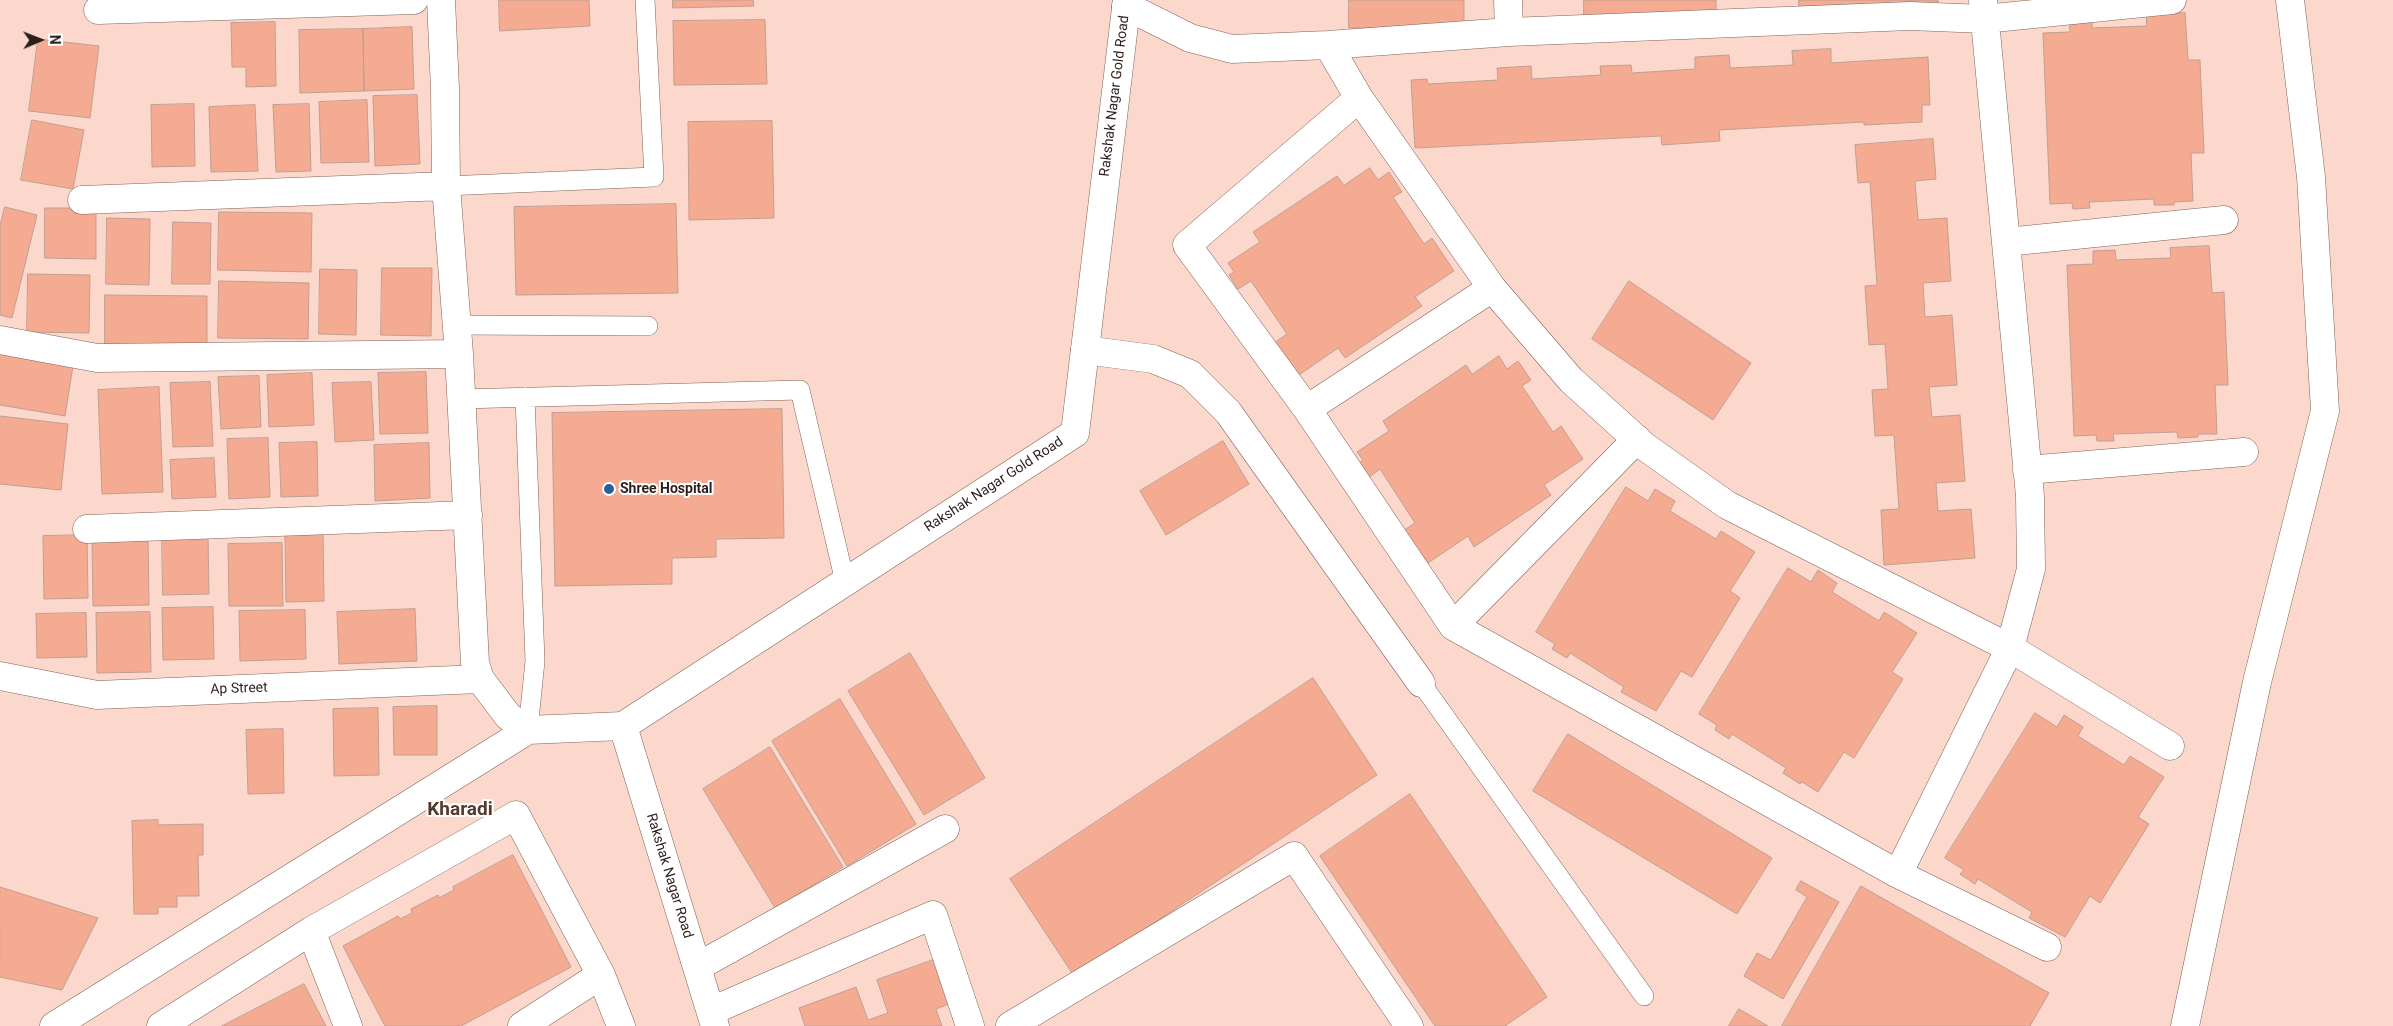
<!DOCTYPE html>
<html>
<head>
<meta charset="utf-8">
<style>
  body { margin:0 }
  #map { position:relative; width:2393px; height:1026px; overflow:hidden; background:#fcd8cc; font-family:Roboto,sans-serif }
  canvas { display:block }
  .north { position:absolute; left:15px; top:15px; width:50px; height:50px; -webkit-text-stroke:4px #fff; paint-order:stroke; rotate:89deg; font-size:14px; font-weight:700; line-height:20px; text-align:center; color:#2c1f1b }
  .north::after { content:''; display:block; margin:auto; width:18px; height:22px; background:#2c1f1b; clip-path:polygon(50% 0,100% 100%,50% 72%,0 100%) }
</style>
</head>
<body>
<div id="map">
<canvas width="2393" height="1026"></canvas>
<div class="north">N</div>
</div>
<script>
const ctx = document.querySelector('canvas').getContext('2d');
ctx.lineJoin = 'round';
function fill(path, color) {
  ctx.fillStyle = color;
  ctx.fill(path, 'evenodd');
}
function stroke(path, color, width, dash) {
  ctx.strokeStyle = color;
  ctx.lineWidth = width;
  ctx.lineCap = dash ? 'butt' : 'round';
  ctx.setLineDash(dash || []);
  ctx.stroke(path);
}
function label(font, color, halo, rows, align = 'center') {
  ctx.font = font + ' Roboto,sans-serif';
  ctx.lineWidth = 4;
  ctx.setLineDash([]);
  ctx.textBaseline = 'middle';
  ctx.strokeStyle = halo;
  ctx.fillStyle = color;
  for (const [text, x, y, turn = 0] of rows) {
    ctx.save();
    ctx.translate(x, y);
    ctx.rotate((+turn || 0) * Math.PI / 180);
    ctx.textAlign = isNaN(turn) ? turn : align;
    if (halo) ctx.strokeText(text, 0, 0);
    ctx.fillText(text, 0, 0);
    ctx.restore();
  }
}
const building = new Path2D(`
  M499 0H589L590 26 500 31Z
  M673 0H753L754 6 673 8Z
  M1349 0H1464V26L1349 28Z
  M1584 0H1716V18L1584 22Z
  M1799 0H1938V8H1799Z
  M2185 13 2188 60H2200L2204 153H2191L2193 201 2174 202V205H2154V199L2089 202 2090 208 2073 209 2072 203 2050 204 2043 33 2070 32 2069 18 2092 17V28L2147 26 2146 15Z
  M765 20 767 84 674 85 673 21Z
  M275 22 276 86 246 87V67H232L231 23Z
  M412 27 414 89 364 91 363 29Z
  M363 29 364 91 300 93 299 30Z
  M38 39 99 46 90 118 29 111Z
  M1831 49V63L1928 57 1930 105H1922V122L1864 125V122L1719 130 1720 141 1662 145 1661 136 1415 148 1411 80 1427 79 1428 84 1498 80 1497 68 1531 66 1532 79 1601 75 1600 66 1631 65 1632 73 1695 69V57L1729 55 1730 68 1793 65 1792 51Z
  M417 95 420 164 375 166 373 96Z
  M367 100 369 162 321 163 319 102Z
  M194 104 195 166 152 167 151 105Z
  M309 104 311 171 276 172 273 105Z
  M255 105 258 171 211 172 209 107Z
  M32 120 84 130 73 189 21 180Z
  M772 121 774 218 689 220 688 122Z
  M1933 139 1936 179 1915 181 1918 220 1947 218 1951 281 1923 283 1925 317 1952 315 1957 385 1929 387 1932 417 1960 415 1965 481 1936 483 1938 511 1971 509 1975 558 1884 565 1881 510 1899 509 1894 435 1875 436 1872 390 1888 389 1885 344 1869 345 1865 286 1877 285 1870 182 1858 183 1855 145Z
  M1370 168 1378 180 1389 172 1402 192 1393 197 1424 244 1432 238 1454 271 1415 297 1422 306 1345 358 1338 348 1299 375 1274 343 1287 334 1251 281 1238 289 1229 275 1234 272 1228 263 1260 242 1253 232 1337 176 1344 185Z
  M676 204 678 293 516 295 514 207Z
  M5 207 37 215 12 318 0 315V226Z
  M45 208H96V259L45 258Z
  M219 212 312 213 311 272 218 270Z
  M107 218 150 219 149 285 106 284Z
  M173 222 211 223 210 284H172Z
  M2209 246 2212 293 2224 292 2228 385H2215L2217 434H2198V437L2178 438 2177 432 2113 434 2114 441H2097L2096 435 2074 436 2067 265 2093 264V251L2115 250 2116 260 2171 258 2170 248Z
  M382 268H432L431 336 381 335Z
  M320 269 357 270 356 335 319 334Z
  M28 274 90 275 89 333 27 332Z
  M219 281 309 283 308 339 218 338Z
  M1629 281 1751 363 1713 420 1592 339Z
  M105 295 207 296V346L105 344Z
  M0 354 73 366 65 416 0 405Z
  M1499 356 1507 369 1518 361 1531 380 1522 386 1553 432 1561 426 1583 459 1544 485 1551 495 1474 547 1468 536 1428 563 1403 531 1415 523 1380 469 1368 478 1358 464 1363 460 1357 452 1389 431 1383 421 1466 365 1472 374Z
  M426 372 428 433 380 434 378 373Z
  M312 373 314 425 269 427 267 375Z
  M259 376 261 427 221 429 218 377Z
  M210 382 213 446 173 447 170 383Z
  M371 382 374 440 335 442 332 383Z
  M159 387 163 492 102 494 98 390Z
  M782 409 784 538 716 539V557L672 558V584L555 586 552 413Z
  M0 416 68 424 61 490 0 484Z
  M268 438 270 497 229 499 227 439Z
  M1223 441 1249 484 1166 535 1140 491Z
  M317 442 318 496 281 497 279 443Z
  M429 443 430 498 375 501 374 445Z
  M214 458 216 497 172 499 170 460Z
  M1626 487 1648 501 1655 489 1675 501 1670 511 1716 539 1721 531 1755 552 1730 591 1740 598 1692 677 1681 671 1656 711 1621 692 1624 687 1570 653 1567 658 1552 649 1555 644 1536 632Z
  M323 533 324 601 286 602 285 534Z
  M162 534H208L209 594 163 595Z
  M87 535 88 598 44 599 43 536Z
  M148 538 149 605 93 606 92 539Z
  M282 543 283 606H229L228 544Z
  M1788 568 1811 582 1818 570 1837 583 1832 592 1879 621 1884 612 1917 633 1892 672 1903 679 1854 758 1844 752 1818 792 1802 782 1800 784 1783 773 1786 768 1732 734 1729 739 1715 730 1717 725 1699 714Z
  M213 607 214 659 163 660 162 608Z
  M415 609 417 661 339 664 337 612Z
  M305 610 306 659 240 661 239 611Z
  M150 612 151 672 97 673 96 613Z
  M86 613 87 657 37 658 36 614Z
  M910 653 985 778 924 815 848 691Z
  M1313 678 1377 775 1074 976 1010 879Z
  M840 699 916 824 847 866 772 741Z
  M437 706V755H394L393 707Z
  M378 708 379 775 334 776 333 709Z
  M2035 713 2057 727 2064 715 2083 727 2078 736 2124 765 2130 756 2164 777 2138 817 2149 824 2100 903 2090 896 2065 937 2029 918 2032 912 1978 879 1975 884 1960 874 1964 870 1945 858Z
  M283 729 284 793 248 794 246 730Z
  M1568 734 1772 858 1737 914 1533 791Z
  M770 747 843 867 775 908 703 789Z
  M1410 794 1547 997 1505 1026H1435L1320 856Z
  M158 820V825L203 824V855H198L199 896H177V907H158V914H134L132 821Z
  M513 855 571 967 461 1026H385L343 946 398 916 400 919 412 913 411 909 438 895 439 898 454 890 453 887Z
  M1801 881 1839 902 1783 999 1744 976 1757 953 1771 960 1807 897 1796 890Z
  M1861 886 2049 993 2030 1026H1782Z
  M0 887 98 918 62 990 0 977Z
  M939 958 954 1002 936 1009 942 1026H805L799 1008 856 987 868 1020 888 1013 877 980Z
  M304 984 326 1026H222Z
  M1739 1009 1768 1026H1729Z`);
const lane = new Path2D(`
  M446 186 654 177 645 0
  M456 325 648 326
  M525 397 535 661 528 730
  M461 399 800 390 845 582
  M1421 683 1644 996`);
const street = new Path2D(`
  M441 0 445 89 446 186 459 354 475 663 480 679 508 716 528 730 623 726
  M1508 0 1509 32
  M1126 6 1190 38 1232 49 1328 45 1509 32 1910 16 1984 19 2172 0
  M98 10 414 0
  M1328 45 1359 98 1492 288 1571 380 1644 446 1727 505 2010 648 2170 746
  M82 200 446 186
  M2006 242 2224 220
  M1492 288 1307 409 1453 626 1898 874 2047 947
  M0 340 97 358 459 354
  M1085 350 1153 359 1190 374 1228 412 1421 683
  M1307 409 1187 245 1359 98
  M2027 470 2244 452
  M87 529 468 515
  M1453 626 1637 439
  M0 676 97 695 480 679
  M1898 874 2010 648 2031 569 2030 496 1983 0
  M311 931 348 1026
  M697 967 945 829
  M711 1011 933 915 970 1026
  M54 1026 528 730
  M161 1026 311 931 516 815 601 975 621 1026
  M522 1026 601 975
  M1010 1026 1294 856 1409 1026`);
const secondary = new Path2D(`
  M715 1026 623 726 1075 433 1127 0
  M2185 1026 2257 682 2325 411 2311 177 2290 0`);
const markers = [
  [609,489,6,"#276199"]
];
const streetNames = [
  ["Rakshak Nagar Gold Road",1115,96,-83],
  ["Rakshak Nagar Gold Road",994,485,-33],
  ["Ap Street",239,689,-2],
  ["Rakshak Nagar Road",669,876,73]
];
const poiNames = [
  ["Shree Hospital",620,489]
];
const districtNames = [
  ["Kharadi",460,810]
];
fill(building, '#f5ab91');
stroke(building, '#c09e92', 1);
stroke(lane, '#806156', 20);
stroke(street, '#806156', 29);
stroke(secondary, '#806156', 29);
stroke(lane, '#fff', 19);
stroke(street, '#fff', 28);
stroke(secondary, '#fff', 28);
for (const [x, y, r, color] of markers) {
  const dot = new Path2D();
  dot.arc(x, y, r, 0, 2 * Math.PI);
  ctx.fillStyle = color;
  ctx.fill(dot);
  stroke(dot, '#fff', 2);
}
label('14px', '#2c1f1b', '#fff', streetNames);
label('bold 14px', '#2c1f1b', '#fff', poiNames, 'left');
label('bold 19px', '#55392f', '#fff', districtNames);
</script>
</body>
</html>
